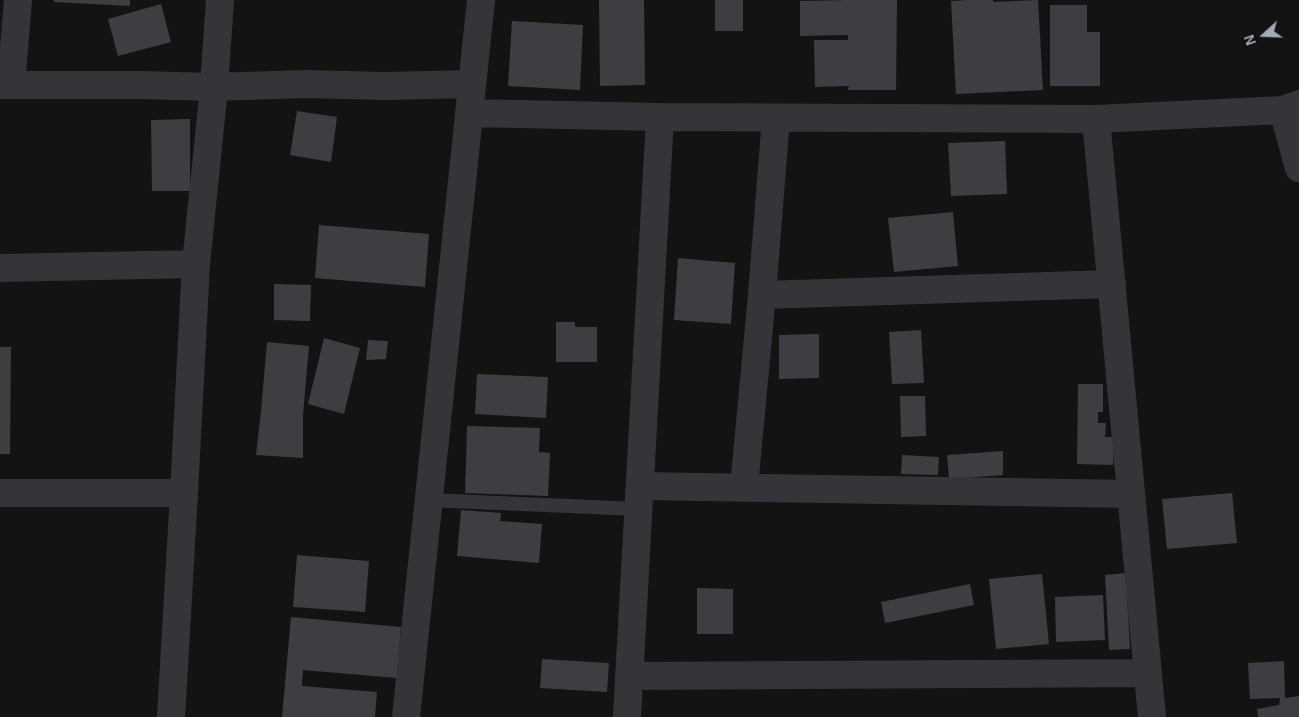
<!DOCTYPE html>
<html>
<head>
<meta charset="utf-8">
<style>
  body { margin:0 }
  #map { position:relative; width:1299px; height:717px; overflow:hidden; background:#131314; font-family:Helvetica,sans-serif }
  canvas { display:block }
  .north { position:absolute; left:1239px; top:10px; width:50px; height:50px; -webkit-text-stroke:4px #0e0e0f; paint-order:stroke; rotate:250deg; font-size:14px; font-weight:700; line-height:20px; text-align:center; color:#a4aab5 }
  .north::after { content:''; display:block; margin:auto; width:18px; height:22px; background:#a4aab5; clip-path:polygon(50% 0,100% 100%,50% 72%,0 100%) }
</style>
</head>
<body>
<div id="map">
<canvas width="1299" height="717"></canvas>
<div class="north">N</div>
</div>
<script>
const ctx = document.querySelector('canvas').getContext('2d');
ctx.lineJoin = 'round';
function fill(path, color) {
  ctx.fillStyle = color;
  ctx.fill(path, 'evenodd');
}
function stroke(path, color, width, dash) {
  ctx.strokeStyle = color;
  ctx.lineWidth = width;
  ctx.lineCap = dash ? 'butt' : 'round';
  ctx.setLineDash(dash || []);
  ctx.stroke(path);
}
const building = new Path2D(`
  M54 0H130V6L54 2Z
  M599 0H644L645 85 600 86Z
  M715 0H743V31H715Z
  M848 0H897L896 90H848L849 86 815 87 814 40H848V35L800 36V1Z
  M967 0H993V2L1038 0 1043 90 956 94 951 1Z
  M161 4 171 42 118 56 108 19Z
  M1050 5H1087V32H1100V86H1050Z
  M512 21 583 25 580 90 508 86Z
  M297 111 337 117 331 162 290 155Z
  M190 119V191H152L151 120Z
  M1005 141 1007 194 951 196 948 143Z
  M953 212 958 266 894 272 888 218Z
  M319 225 429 234 425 287 315 278Z
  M678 258 735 263 731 324 674 320Z
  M274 284 311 285 310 321 274 320Z
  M556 322H575V327H597V362H556Z
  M921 330 924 383 892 384 889 332Z
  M819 334V378L779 379V335Z
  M324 338 360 348 344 414 308 404Z
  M368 340 388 341 386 359 366 360Z
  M267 342 309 346 303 415V458L256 455 261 411Z
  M0 347H11L10 454H0Z
  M477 374 548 377 546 418 475 414Z
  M1078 384H1103V412H1098V423H1106L1105 437H1114L1113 465 1077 464Z
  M900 396H925L926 436 901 437Z
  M467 426 540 428 539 452 550 453 548 496 465 493Z
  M1003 451V475L949 479 947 455Z
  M902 455 939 457 938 475 901 474Z
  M1232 493 1237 543 1167 549 1162 499Z
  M461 510 501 513 500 521 542 524 539 563 457 556Z
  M297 555 369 561 365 612 293 607Z
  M1126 573 1130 649 1109 650 1105 575Z
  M1042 574 1049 644 996 649 989 579Z
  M970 584 974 605 885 623 881 602Z
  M697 588 733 589V634H697Z
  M1103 595 1105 640 1056 642 1055 597Z
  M291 617 401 627 397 678 303 670 302 686 377 692 375 717H282Z
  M542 659 609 663 607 692 540 688Z
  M1284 661 1285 698 1299 696V717H1258L1257 709 1279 705 1280 698 1250 699 1248 663Z`);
const lane = new Path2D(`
  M429 500 638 509`);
const street = new Path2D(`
  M0 85H139L214 87 305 84 385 86 472 84
  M11 85 18 0
  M1283 110 1299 168
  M469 113 660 117 1096 119 1283 110 1299 104
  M1096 119 1152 717
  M0 268 196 264
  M762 295 1112 284
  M640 486 1131 494
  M744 487 762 295 776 118
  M0 493H184
  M629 676 1148 673
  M171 717 184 493 196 264 214 87 220 0
  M406 717 481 0
  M627 717 660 117`);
fill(building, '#3d3e41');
stroke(lane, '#343539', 14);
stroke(street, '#343539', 28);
</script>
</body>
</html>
